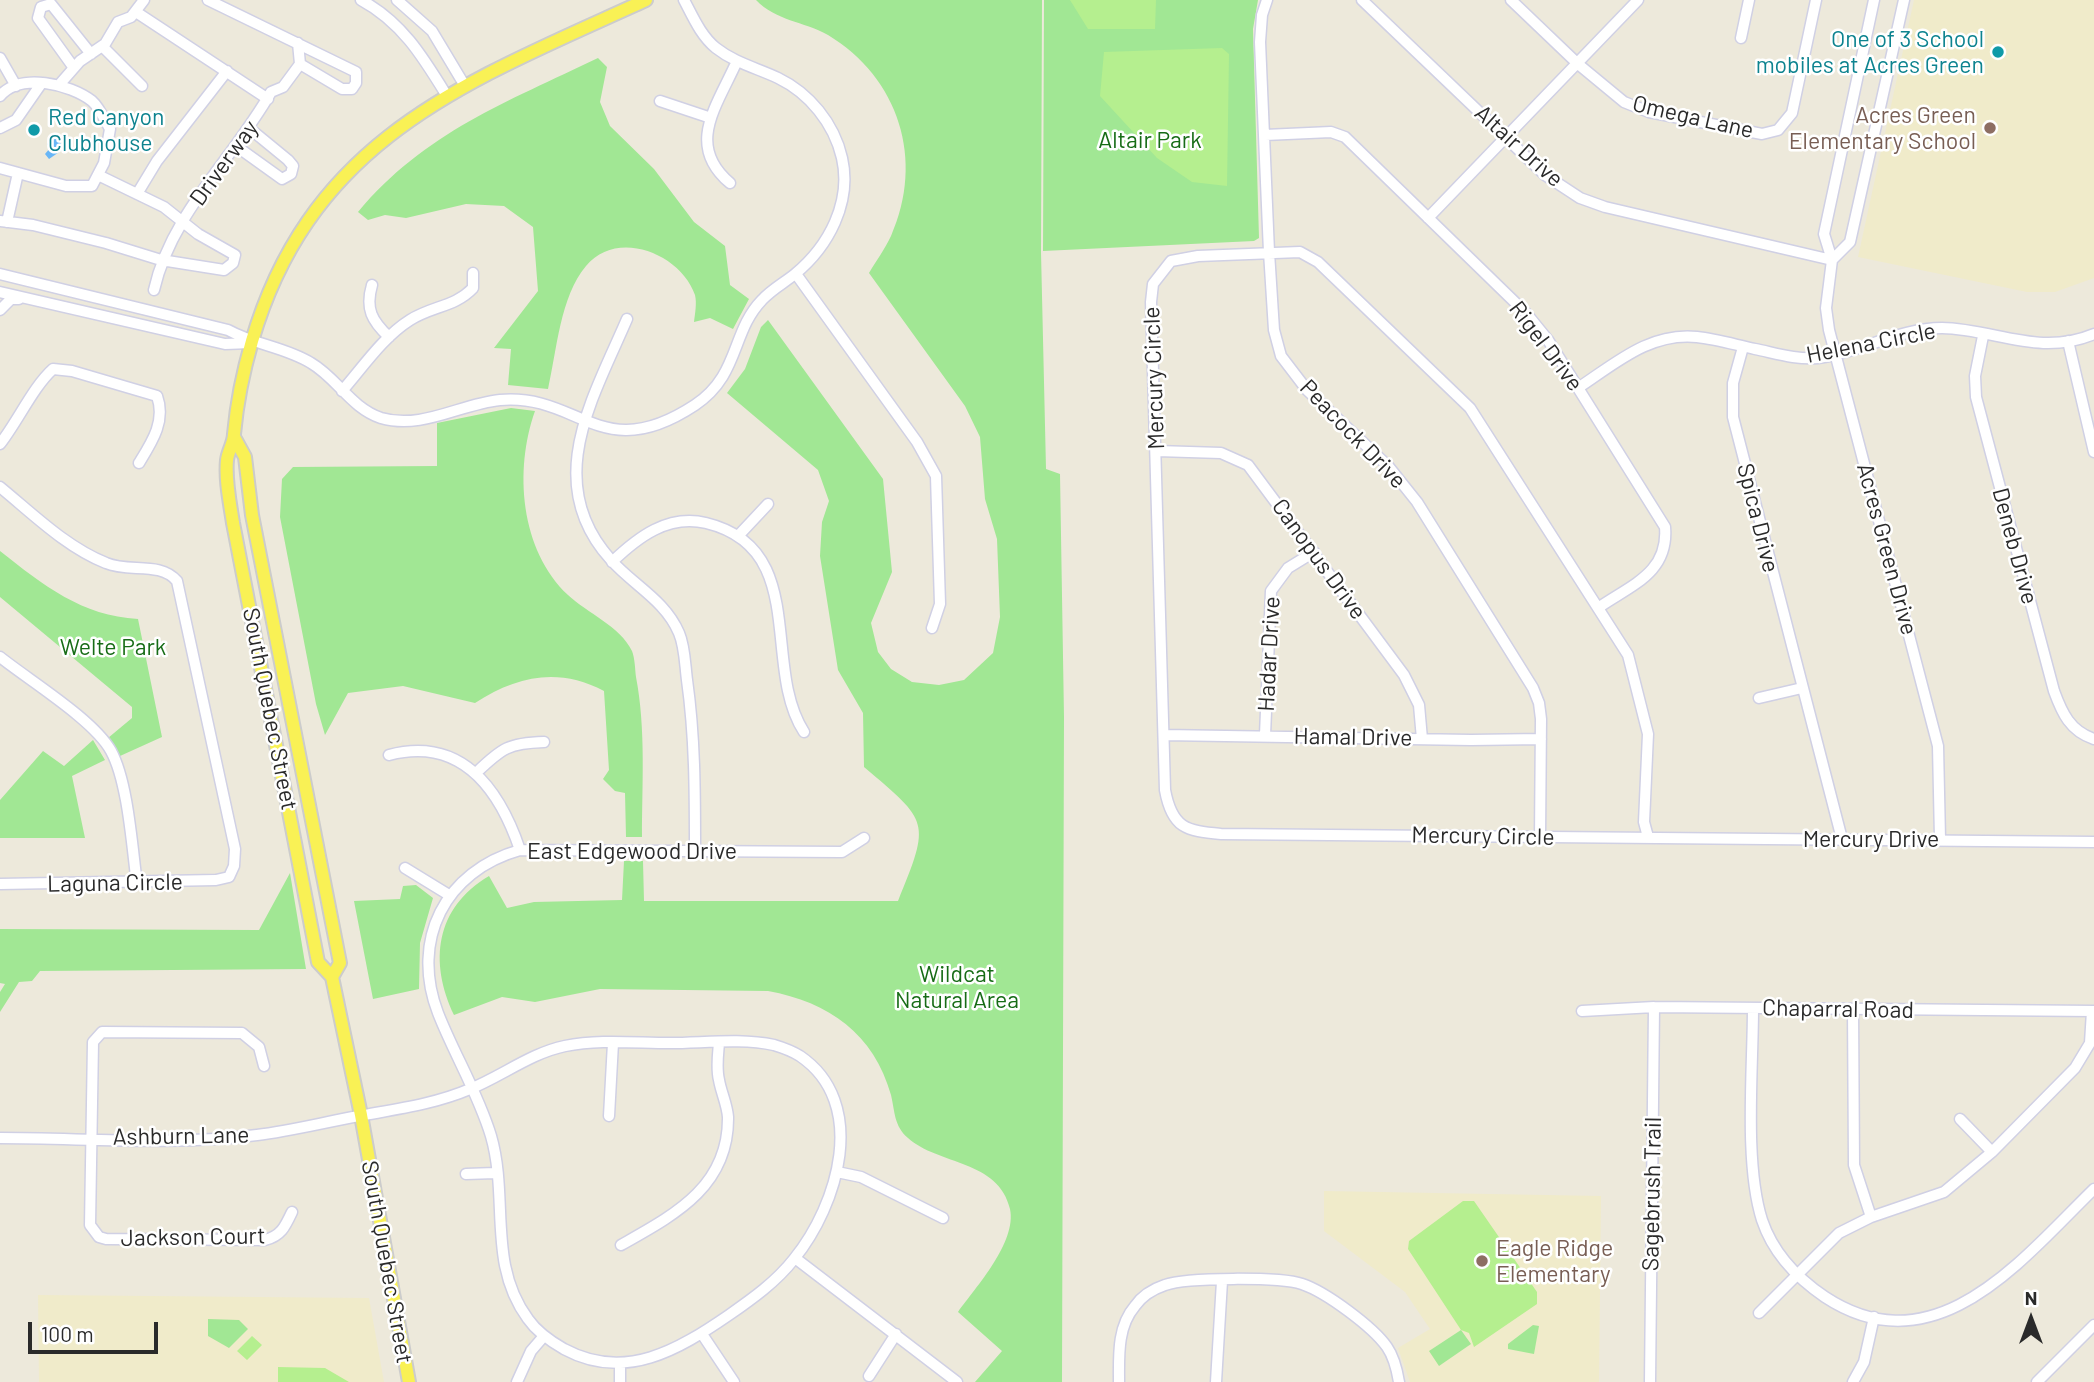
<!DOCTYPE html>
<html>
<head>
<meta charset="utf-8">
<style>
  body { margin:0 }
  #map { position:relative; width:2094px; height:1382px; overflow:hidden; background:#ede9db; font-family:Barlow,sans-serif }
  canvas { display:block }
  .north { position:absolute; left:1996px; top:1284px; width:70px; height:70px; -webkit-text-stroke:5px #fff; paint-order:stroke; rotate:0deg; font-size:19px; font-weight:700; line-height:28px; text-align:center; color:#2a2a2a }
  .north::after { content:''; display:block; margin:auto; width:24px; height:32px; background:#2a2a2a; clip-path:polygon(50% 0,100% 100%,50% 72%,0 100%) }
  .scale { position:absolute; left:28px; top:1322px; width:130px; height:32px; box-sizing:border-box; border:4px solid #2a2a2a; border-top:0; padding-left:9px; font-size:21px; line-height:24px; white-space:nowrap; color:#2a2a2a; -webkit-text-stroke:5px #fff; paint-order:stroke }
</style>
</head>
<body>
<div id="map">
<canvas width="2094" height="1382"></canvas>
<div class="north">N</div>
<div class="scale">100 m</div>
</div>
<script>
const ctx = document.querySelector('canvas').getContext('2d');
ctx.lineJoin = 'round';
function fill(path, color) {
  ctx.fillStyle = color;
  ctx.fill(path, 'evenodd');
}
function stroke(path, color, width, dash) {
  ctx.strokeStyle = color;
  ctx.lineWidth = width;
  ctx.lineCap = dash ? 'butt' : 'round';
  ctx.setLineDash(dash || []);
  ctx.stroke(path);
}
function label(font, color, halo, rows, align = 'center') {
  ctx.font = font + ' Barlow,sans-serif';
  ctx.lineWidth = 5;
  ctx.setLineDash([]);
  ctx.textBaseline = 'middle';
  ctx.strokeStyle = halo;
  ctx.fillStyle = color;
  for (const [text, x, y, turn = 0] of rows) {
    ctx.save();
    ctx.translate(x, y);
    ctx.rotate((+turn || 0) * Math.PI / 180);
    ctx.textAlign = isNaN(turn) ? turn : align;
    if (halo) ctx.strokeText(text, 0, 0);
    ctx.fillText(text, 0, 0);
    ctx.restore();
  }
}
const education = new Path2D(`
  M1914 0H2094V278L2055 292H2027L1858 257Z
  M1324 1191 1601 1196 1599 1382H1410L1398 1348 1430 1329 1405 1292 1324 1231Z
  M38 1295 369 1298 384 1382H39Z`);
const green = new Path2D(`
  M756 0H1042L1041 252 1046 469 1060 474 1064 717 1062 1382H975L1002 1351 958 1312C976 1287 1017 1242 1010 1209 999 1160 938 1165 908 1138 894 1126 895 1112 891 1095 874 1034 829 1002 768 991L600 989 535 1002 502 997 454 1015C429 962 435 908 489 876L507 908 534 902 622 900 624 861H643L644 901H898C931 821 929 822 864 767L863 713 838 670 820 556 822 522 829 501 818 470 727 393 745 369 761 327 768 320 883 479 892 572 871 623 878 652 891 669 912 682 939 685 964 680 993 653 1000 617 997 539 985 499 980 437 965 406 869 273C876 261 885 249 891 236 925 160 899 78 828 35 803 21 776 21 756 0Z
  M1044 0H1258L1253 29 1259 238 1254 241 1043 251Z
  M598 58 607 67 600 102 610 126 654 169 694 222 725 246 730 285 749 299 733 329 710 318 694 322C695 314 697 303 695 295 681 254 617 228 586 266 560 297 557 350 548 389L508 385 511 349 494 348 538 291 533 227 504 206 466 204 406 218 385 215 368 220 358 212C425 132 507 102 598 58Z
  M511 408 535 411C514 470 520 550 568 595 587 613 620 626 632 651 635 659 635 669 636 677 646 729 642 784 642 837H626L625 793 615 791 603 779 609 770 604 691C558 667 517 676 475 703L403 686 348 693 325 735 316 704 280 517 282 479 293 467 437 466V423Z
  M0 551C43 585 82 616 138 619L162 737 120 756 108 738 132 718V707L0 597Z
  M93 740 105 760 72 776 85 838H0V800L43 751 64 766Z
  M290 873 306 969 40 971 32 981 19 982 0 1012V992L5 984 0 983V929L259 930Z
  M416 885 433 898 420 943 419 989 373 999 354 901 400 899 403 886Z
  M208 1319 239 1320 248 1329 229 1348 208 1336Z
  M1533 1325 1539 1326 1534 1354 1508 1349V1344Z
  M1461 1330 1471 1344 1439 1366 1429 1351Z`);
const pitch = new Path2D(`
  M1070 0H1156L1155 29H1088Z
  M1222 48 1229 54 1227 186 1192 182 1157 158 1100 96 1104 52Z
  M1463 1201H1474L1537 1292V1304L1474 1347 1469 1333 1461 1330 1408 1249 1409 1241Z
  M252 1336 262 1345 247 1360 237 1351Z
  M278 1367 325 1368 349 1382H278Z`);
const water = new Path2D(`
  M55 137 65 148 49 159 45 154 50 148 47 144Z`);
const minor = new Path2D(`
  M208 0 356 72V83L352 89H342L300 64
  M361 0C402 22 423 57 447 96
  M397 0 432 31 465 86
  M1267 0 1262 15 1260 42 1269 252 1274 330 1281 356 1307 390 1389 467 1417 502 1533 688 1539 703 1541 719 1540 837
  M1362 0 1545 175 1580 198 1605 207 1832 260
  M1511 0 1578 64 1624 102 1649 112 1762 134 1778 130 1792 113 1816 0
  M1874 0 1824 234 1832 260 1826 308 1829 330 1938 746 1940 839
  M136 12 268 99
  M1741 38 1749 0
  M102 46 142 86
  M0 58 16 86
  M74 68 38 18 41 7 51 4 91 54
  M59 85 80 61 105 44 118 22 131 17 144 0
  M0 96C20 72 70 84 92 101 99 107 105 120 110 129L104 163 92 186H66L0 168
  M660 101 711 118
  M0 128 16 120 41 84
  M1265 135 1331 132 1345 137 1526 313 1548 340 1665 527C1669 573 1631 585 1598 608
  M236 146 282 179 291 174 293 166 288 160 249 128
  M730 183C685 145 717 106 737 61
  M137 194 157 161 227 71
  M1428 218 1638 0
  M0 221 33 225 106 243 161 260 224 270 233 263 235 255 198 234 164 207 98 175
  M7 222 18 173
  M1832 260 1850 242 1904 0
  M0 274 228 330C255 345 285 347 311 363 337 378 351 408 381 418 422 430 460 404 500 400 580 393 601 467 695 405 740 375 731 332 762 300 772 289 784 283 795 274 829 246 852 202 842 158 834 123 809 93 778 78 757 68 735 63 716 48 701 36 693 17 684 0
  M796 274 917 442 936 476 940 604 932 628
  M372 285C365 309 372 321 389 337
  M154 290C171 214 233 159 271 92L283 87 300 64 298 43
  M0 292 225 344 251 343
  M0 310 11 299H19
  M627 319C593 398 541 483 611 560 633 585 665 600 679 633 685 647 685 665 687 680 695 737 695 793 695 850
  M1983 336 1975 376 1976 397 2054 691C2062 713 2070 731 2094 739
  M2068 341 2094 452
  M1743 347 1733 383V417L1842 839
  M1578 388C1616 363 1650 332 1697 337 1716 339 1736 345 1755 349 1775 353 1796 360 1818 358 1859 353 1900 328 1942 328 1995 329 2039 357 2094 334
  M342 391C363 367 383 337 410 320 432 306 455 307 473 288V273
  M0 444C18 421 33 387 53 369L72 371 157 396C166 421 152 442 139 463
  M1157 451 1221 453 1248 465 1404 675 1419 705 1422 739
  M0 487C33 514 66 547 106 563 129 573 160 561 177 581L235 849 234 866 229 877 216 880 0 884
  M738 536 768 504
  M612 562C638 537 668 514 706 523 810 548 761 666 804 732
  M0 657C30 681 94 720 111 751 128 782 132 847 137 884
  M1759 698 1802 688
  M1164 735 1471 740 1541 739
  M1265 735 1271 591 1288 568 1314 552
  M389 755C461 736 499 788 520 850
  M477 772C502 748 509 743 544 742
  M1648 837 1644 822 1648 734 1628 655 1470 408 1318 262 1300 252 1198 256 1171 261 1153 284 1151 302 1165 790C1172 828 1186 831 1221 834L2094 842
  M405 868 449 895
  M1753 1008C1753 1069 1744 1163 1762 1220 1773 1253 1797 1278 1825 1297 1936 1370 2023 1258 2094 1189
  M1853 1009 1854 1165 1871 1217
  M1582 1011 1654 1007 2094 1011
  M264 1066 259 1047 242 1033 102 1032 93 1042 90 1225 99 1237 106 1239 265 1240C281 1236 285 1227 292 1212
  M609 1116 613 1043
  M1960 1119 1992 1152
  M0 1138C85 1138 173 1146 257 1135 291 1131 325 1122 359 1116 397 1109 435 1104 470 1089 502 1076 531 1053 565 1046 599 1039 636 1043 670 1043 703 1043 741 1038 774 1045 784 1048 792 1051 800 1056 869 1103 838 1205 794 1259 776 1282 752 1299 729 1315 678 1350 625 1382 564 1349 550 1341 537 1332 528 1319 487 1264 509 1198 491 1136 478 1093 454 1054 438 1013 410 940 445 871 520 850L842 852 864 838
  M837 1172 861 1177 943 1218
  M466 1174 495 1173
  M621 1245C674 1215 729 1187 728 1117 727 1104 721 1092 719 1080 716 1068 718 1055 719 1043
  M795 1258 957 1382
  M1759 1313 1839 1233 1871 1217 1944 1192 1992 1152 2075 1068 2090 1043 2092 1011
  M702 1334 734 1382
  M869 1376 896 1334
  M517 1382 531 1351 544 1336
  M620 1382V1365
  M1119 1382C1119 1356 1117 1327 1135 1306 1142 1296 1153 1289 1165 1285 1186 1277 1281 1277 1302 1284 1326 1292 1373 1327 1387 1347 1394 1357 1397 1370 1399 1382
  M1216 1382 1222 1281
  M1650 1382 1654 1007
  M1853 1382 1864 1362 1874 1317
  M2037 1382 2094 1325`);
const major = new Path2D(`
  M234 437 245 457 252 515 340 963 332 977
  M409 1382 361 1115 332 977 318 962 233 523C230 503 225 480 227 460 228 451 234 443 234 434 237 401 243 372 252 341 312 136 469 81 646 0`);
const markers = [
  [1998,52,7,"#0f9aa8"],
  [1990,128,7,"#8d6e63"],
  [34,130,7,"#0f9aa8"],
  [1482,1261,7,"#8d6e63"]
];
const cultureNames = [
  ["One of 3 School",1984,39],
  ["mobiles at Acres Green",1984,65],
  ["Red Canyon",48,117,"left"],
  ["Clubhouse",48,143,"left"]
];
const educationNames = [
  ["Acres Green",1976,115],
  ["Elementary School",1976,141],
  ["Eagle Ridge",1496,1248,"left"],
  ["Elementary",1496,1274,"left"]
];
const streetNames = [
  ["Omega Lane",1693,117,13],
  ["Altair Drive",1519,146,42],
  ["Driverway",224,163,-54],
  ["Helena Circle",1871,343,-11],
  ["Rigel Drive",1546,346,53],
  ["Mercury Circle",1154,378,-92],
  ["Peacock Drive",1353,434,46],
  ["Spica Drive",1758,518,76],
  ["Deneb Drive",2015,546,75],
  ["Acres Green Drive",1887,549,75],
  ["Canopus Drive",1319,559,54],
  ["Hadar Drive",1269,654,-87],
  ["South Quebec Street",270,709,79],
  ["Hamal Drive",1353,737,1],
  ["Mercury Circle",1483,836,1],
  ["Mercury Drive",1871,839],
  ["East Edgewood Drive",632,851],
  ["Laguna Circle",115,883,-1],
  ["Chaparral Road",1838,1009,1],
  ["Ashburn Lane",181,1136,-1],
  ["Sagebrush Trail",1652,1194,-89],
  ["Jackson Court",193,1237,-1],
  ["South Quebec Street",387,1262,80]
];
const parkNames = [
  ["Altair Park",1150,140],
  ["Welte Park",113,647],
  ["Wildcat",957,974],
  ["Natural Area",957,1000]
];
fill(education, '#f0ebca');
fill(green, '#a1e794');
fill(pitch, '#b5ef8f');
fill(water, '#68b6f6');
stroke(minor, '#d0d0e4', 13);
stroke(major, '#ccc', 16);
stroke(minor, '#fff', 10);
stroke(major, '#f9f155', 12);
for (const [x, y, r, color] of markers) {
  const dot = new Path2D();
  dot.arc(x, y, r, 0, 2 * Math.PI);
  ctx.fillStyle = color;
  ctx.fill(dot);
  stroke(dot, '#fff', 2.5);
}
label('23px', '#0d838f', '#fff', cultureNames, 'right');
label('23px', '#785e54', '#fff', educationNames, 'right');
label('23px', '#2a2a2a', '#fff', streetNames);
label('23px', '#176c16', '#fff', parkNames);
</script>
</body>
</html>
